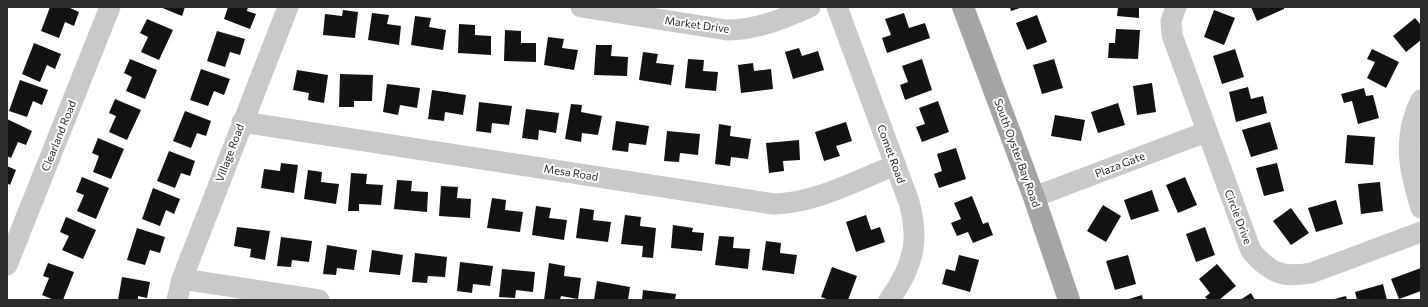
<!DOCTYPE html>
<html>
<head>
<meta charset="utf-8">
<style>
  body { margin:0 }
  #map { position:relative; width:1428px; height:307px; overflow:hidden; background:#fff; font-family:Commissioner,sans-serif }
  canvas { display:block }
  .frame { position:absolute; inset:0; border:8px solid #2c2c2c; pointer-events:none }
</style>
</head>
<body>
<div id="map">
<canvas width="1428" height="307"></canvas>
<div class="frame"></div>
</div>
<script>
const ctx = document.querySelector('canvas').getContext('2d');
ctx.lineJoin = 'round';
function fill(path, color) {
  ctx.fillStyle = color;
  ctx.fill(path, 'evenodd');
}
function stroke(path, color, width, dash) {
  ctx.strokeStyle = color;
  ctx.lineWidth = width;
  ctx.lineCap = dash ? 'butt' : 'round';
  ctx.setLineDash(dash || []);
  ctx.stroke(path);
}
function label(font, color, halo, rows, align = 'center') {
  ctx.font = font + ' Commissioner,sans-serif';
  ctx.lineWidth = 4;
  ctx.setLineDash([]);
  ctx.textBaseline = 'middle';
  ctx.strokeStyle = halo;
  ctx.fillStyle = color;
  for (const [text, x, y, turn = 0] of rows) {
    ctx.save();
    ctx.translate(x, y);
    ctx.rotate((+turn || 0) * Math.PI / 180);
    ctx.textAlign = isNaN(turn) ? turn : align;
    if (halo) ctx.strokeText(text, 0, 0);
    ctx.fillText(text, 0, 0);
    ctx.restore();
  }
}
const building = new Path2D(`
  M50 7H68L79 12 74 26 65 22 59 38 41 31Z
  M160 7H185L182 16Z
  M228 7H248L247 11 256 14 250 29 224 19Z
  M1010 7H1023L1011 11Z
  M1118 7H1139V18L1117 16Z
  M1251 7H1284V9L1257 21Z
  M343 10 358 12 355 38 323 35 325 14 342 16Z
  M1214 10 1235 18 1224 45 1204 37Z
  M372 13 389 15 387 24 401 26 399 45 368 40Z
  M904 13 909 28 925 23 930 38 887 53 882 38 891 35 885 19Z
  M1037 15 1047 42 1027 50 1016 23Z
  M415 16 431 18 429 27 446 30 443 50 411 45Z
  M1415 18 1421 25V40L1406 52 1393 36Z
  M147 19 173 30 159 60 141 52 148 37 140 33Z
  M459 24 475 25V35L491 36V55L458 53Z
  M1116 29 1140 30 1138 59 1108 58 1109 43H1115Z
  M505 30 521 31V43H536V62L504 61Z
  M217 31 245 39 240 55 230 52 225 67 207 61Z
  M548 37 564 39 562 48 578 50 574 70 544 65Z
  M34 43 61 54 55 69 47 65 40 82 22 74Z
  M596 45H612L611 56 628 57 627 76 594 75Z
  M799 48 802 56 818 51 824 70 793 79 785 52Z
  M1235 49 1244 77 1222 84 1213 56Z
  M1372 49 1399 62 1386 88 1367 78 1375 62 1367 59Z
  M643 52 658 54 656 63 674 65 671 85 639 80Z
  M130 59 157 70 145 99 126 91 132 77 124 73Z
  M688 59 704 60 703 71 718 72 716 91 685 88Z
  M922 59 932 90 905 100 900 85 908 82 902 66Z
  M1054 59 1063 88 1042 94 1033 65Z
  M753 63 754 71 771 69 773 89 741 93 738 65Z
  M201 69 230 79 224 95 214 91 208 106 190 100Z
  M297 70 328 75 324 103 308 100 309 93 293 90Z
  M340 74 373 75 372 101H354V107H339Z
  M20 80 48 90 42 105 33 101 27 117 9 111Z
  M1152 83 1156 112 1137 115 1133 86Z
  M387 84 420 88 417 108 400 105 398 115 383 112Z
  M1248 87 1251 99 1263 96 1267 113 1236 122 1229 92Z
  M1364 88 1366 96 1373 95 1379 118 1358 124 1352 101 1344 103 1341 94Z
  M432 90 466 95 463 115 445 112 444 121 428 119Z
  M115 99 141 110 127 140 109 132 116 116 109 113Z
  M938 101 949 132 922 142 916 127 925 124 919 108Z
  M479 102 512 106 509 125 492 123 491 133 476 131Z
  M1118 103 1125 125 1098 133 1091 112Z
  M571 104 582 105 581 112 602 116 598 135 582 133 581 142 565 139Z
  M526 109 559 113 556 133 539 130 538 140 522 138Z
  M185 111 211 121 206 136 197 133 191 148 173 141Z
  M1055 115 1085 120 1081 141 1051 136Z
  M7 119 32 131 26 145 18 142 11 158 7 156Z
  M616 121 649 126 646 145 629 143 628 152 612 150Z
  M846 122 852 141 836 146 840 156 824 161 815 132Z
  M1270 122 1278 149 1251 157 1242 130Z
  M719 124 731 126 730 136 751 139 748 159 731 157 730 166 715 164Z
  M667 131 700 134 698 155 680 153 679 162 664 161Z
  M1347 135 1375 137 1373 165 1345 163Z
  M98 138 124 149 111 179 93 172 99 156 92 153Z
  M799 140 800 160 783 161 784 171 769 173 766 143Z
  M956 148 966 179 939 188 934 174 942 171 937 154Z
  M169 151 195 161 190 176 181 173 175 188 157 181Z
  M281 163 298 165 294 193 261 188 264 169 280 171Z
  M1277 163 1284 191 1264 196 1256 168Z
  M7 166 16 170 10 185 7 183Z
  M308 170 322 172 321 182 339 184 336 204 304 199Z
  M351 173 367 174 366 184 383 185 381 205 359 204V211H348Z
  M82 177 109 188 96 219 77 211 84 195 76 192Z
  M1185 177 1197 205 1178 213 1166 185Z
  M397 180 412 181 411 191 428 192 427 212 394 209Z
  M1380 182 1383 211 1361 214 1358 184Z
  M441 186 458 187 457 198 471 199 470 218 439 216Z
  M153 188 180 199 174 214 166 210 160 226 142 219Z
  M1152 190 1159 211 1131 220 1124 200Z
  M972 196 983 224 988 222 993 235 973 243 968 232 957 236 951 223 961 219 954 203Z
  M492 198 506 200 505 210 523 212 520 232 487 228Z
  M1336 200 1343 224 1316 232 1308 208Z
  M1103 205 1121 216 1106 242 1087 231Z
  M536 206 551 208 549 218 567 220 564 240 532 235Z
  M580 208 594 210 593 220 611 222 608 242 576 238Z
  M1291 208 1309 233 1291 245 1273 221Z
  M625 215 641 217 640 226 656 228 653 258 642 257 643 246 621 244Z
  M866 215 871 230 880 227 885 242 856 252 846 222Z
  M66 217 96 230 83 259 62 250 69 236 60 232Z
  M673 225 693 228 692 232 704 233 702 251 671 248Z
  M237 227 270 231 265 260 250 257 251 249 234 246Z
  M1205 227 1215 255 1196 262 1186 234Z
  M137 228 165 237 160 253 150 250 145 265 127 260Z
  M719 236 734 237 733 248 750 249 748 269 715 265Z
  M281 237 312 241 309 262 292 260 291 267 277 266Z
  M766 241 781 243 780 253 797 255 794 274 762 270Z
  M327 245 357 250 354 270 337 268 336 275 323 274Z
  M372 250 403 255 400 275 369 272Z
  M415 253 447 257 445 277 428 276 427 283 412 282Z
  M959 255 979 260 970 292 942 284 946 269 955 271Z
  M1128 255 1136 284 1115 290 1106 261Z
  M460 262 493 266 490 286 473 284 472 293 457 291Z
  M48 263 74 272 63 300H54L42 295 49 278 43 276Z
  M549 263 565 266 564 276 581 278 578 299 561 296 560 300H544Z
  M1217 264 1236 286 1219 300H1208L1205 297 1210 293 1199 279Z
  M832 267 857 276 848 300H829L821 297Z
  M1421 268V291L1399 299 1391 279Z
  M502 269 535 272 533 292 516 290 515 298 499 297Z
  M122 277 150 282 147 298 138 296V300H118Z
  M597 281 630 287 628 300H594Z
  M1383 284 1387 300H1357L1355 292Z
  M643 290 676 294 675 300H642Z
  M1251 293 1255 300H1240Z
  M1142 295 1143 300H1126Z
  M1346 296 1347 300H1331Z`);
const minor = new Path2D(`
  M581 7 727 30C756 30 783 19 810 7
  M837 7 909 202C920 241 913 267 889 300
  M1176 7 1171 21 1172 35 1251 251C1270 273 1282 278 1311 273L1421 232
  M1421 100C1402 137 1409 170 1421 208
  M242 122 774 204C816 203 857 180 896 165
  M1034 197 1206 132
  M7 265 110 7
  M182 279 319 300
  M177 300 182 279 288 7`);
const major = new Path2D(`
  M963 7 1034 197 1069 300`);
const streetNames = [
  ["Market Drive",697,25,8],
  ["Clearland Road",59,136,-68],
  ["Village Road",230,153,-69],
  ["South Oyster Bay Road",1017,153,70],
  ["Comet Road",891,154,70],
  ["Plaza Gate",1120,165,-21],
  ["Mesa Road",571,173,9],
  ["Circle Drive",1238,217,69]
];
fill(building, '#131313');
stroke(minor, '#c9c9c9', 21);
stroke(major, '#a4a4a4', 22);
label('11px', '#2c2c2c', '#fff', streetNames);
</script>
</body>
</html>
